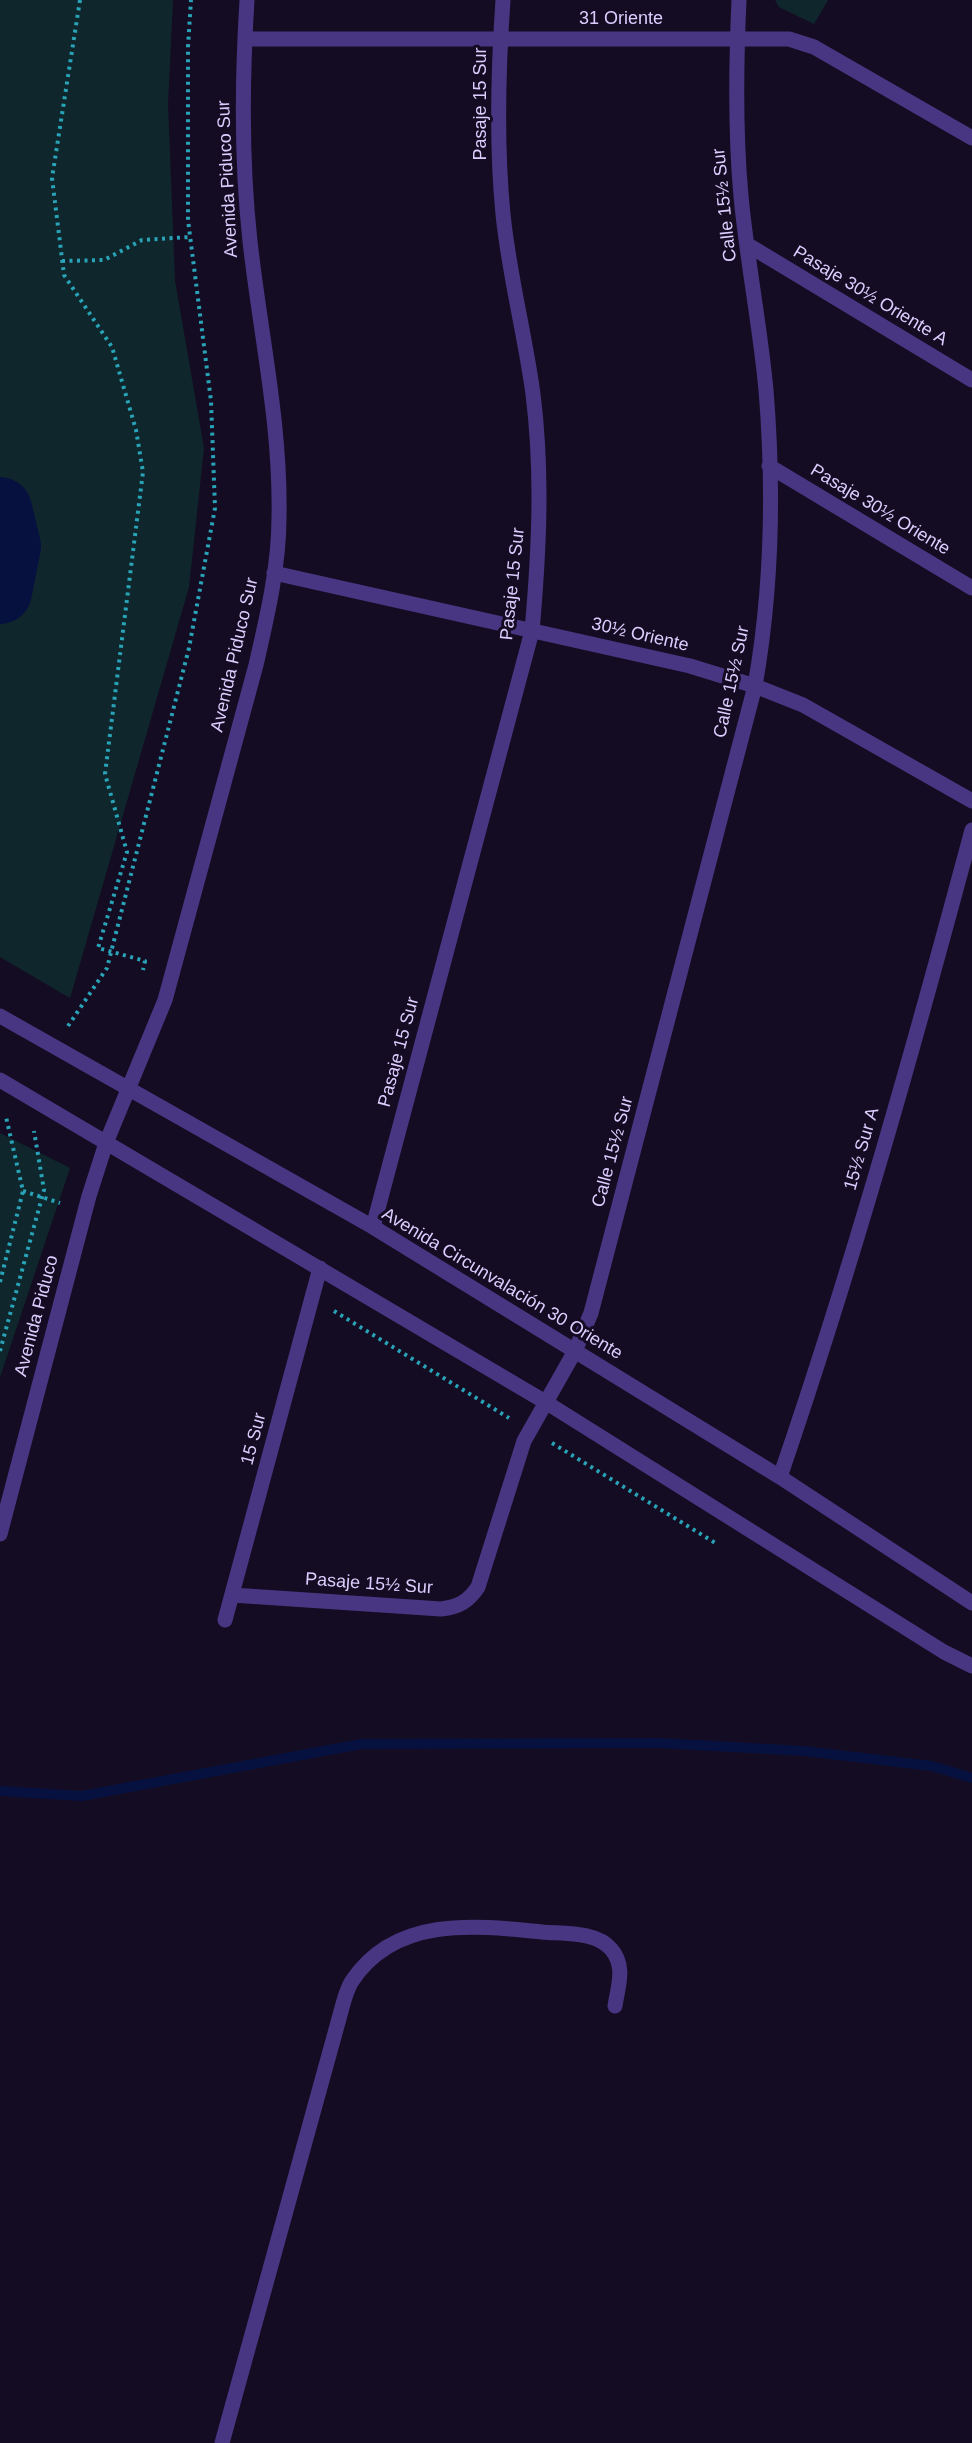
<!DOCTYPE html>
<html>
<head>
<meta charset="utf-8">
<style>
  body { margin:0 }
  canvas { display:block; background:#140c22 }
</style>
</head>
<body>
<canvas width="972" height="2443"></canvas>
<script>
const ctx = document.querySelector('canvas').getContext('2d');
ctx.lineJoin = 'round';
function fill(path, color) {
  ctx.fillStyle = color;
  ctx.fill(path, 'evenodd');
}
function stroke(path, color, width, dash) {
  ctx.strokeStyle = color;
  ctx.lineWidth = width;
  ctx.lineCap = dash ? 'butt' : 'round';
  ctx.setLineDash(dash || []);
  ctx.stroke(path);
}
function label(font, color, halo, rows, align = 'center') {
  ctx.font = font + ' Helvetica,sans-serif';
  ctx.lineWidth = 6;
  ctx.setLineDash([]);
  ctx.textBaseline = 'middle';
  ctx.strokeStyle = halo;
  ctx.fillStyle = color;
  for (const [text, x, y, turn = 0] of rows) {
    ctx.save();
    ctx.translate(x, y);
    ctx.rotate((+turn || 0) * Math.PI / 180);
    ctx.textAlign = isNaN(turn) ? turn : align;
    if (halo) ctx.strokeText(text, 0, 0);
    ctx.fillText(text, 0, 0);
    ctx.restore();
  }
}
const green = new Path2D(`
  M0 0H173L168 104 175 281 204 448 189 587 70 998 0 957Z
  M775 0H828L814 24 779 7Z
  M0 1133 70 1168 0 1377Z`);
const stream = new Path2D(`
  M0 1791 82 1796 361 1744 659 1743 804 1751 932 1766 972 1778`);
const river = new Path2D(`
  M0 509 9 546 0 592`);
const path = new Path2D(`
  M80 0 52 178 64 275 112 347 136 430 143 472 105 774 127 852 98 948 145 961 143 970
  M62 261 104 260 142 240 190 237
  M68 1026 107 968 189 648 215 508 211 401 188 220V47L191 0
  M23 1191 60 1203
  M0 1282 23 1191 6 1117
  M334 1311 509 1418
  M0 1351 44 1190 34 1131
  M552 1443 717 1544`);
const service = new Path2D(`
  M222 2443 340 2015C343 2004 346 1990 352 1981 395 1916 475 1925 542 1932 563 1934 596 1931 611 1949 626 1966 618 1986 615 2006`);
const minor = new Path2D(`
  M245 39H789L814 47 972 138
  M748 245 972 380
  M769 466 972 588
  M274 573 690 666 755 686 803 705 972 801
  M0 1016 373 1227 780 1477 972 1603
  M0 1080 547 1403 944 1652 972 1666
  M373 1227 532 631C539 552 543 474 533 394 525 334 509 275 503 214 496 143 498 72 503 0
  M780 1477C853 1264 914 1047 972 830
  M0 1534 89 1196 106 1143 165 1000 256 665C267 617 279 567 279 517 281 424 260 333 250 241 241 161 242 80 247 0
  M232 1595 441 1609C458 1607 468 1602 478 1587L524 1441 575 1351 591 1313 755 686C772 589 774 488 766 390 760 325 747 261 741 196 735 131 736 65 739 0
  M225 1620 320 1268`);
const streetNames = [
  ["31 Oriente",621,19],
  ["Pasaje 15 Sur",481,104,-90],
  ["Avenida Piduco Sur",228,179,-93],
  ["Calle 15½ Sur",725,205,-96],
  ["Pasaje 30½ Oriente A",870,296,31],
  ["Pasaje 30½ Oriente",880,510,31],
  ["Pasaje 15 Sur",513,584,-84],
  ["30½ Oriente",640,635,13],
  ["Avenida Piduco Sur",235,655,-77],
  ["Calle 15½ Sur",732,682,-78],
  ["Pasaje 15 Sur",399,1052,-75],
  ["15½ Sur A",862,1149,-74],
  ["Calle 15½ Sur",613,1152,-75],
  ["Avenida Circunvalación 30 Oriente",502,1284,31],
  ["Avenida Piduco",37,1316,-75],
  ["15 Sur",254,1439,-75],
  ["Pasaje 15½ Sur",369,1584,4]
];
fill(green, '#0f272c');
stroke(stream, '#071140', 10);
stroke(river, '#071140', 64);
stroke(path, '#29a3b7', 4, [3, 4.5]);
stroke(service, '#483683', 15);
stroke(minor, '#483683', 15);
label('18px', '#ddcdff', '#140c22', streetNames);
</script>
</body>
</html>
